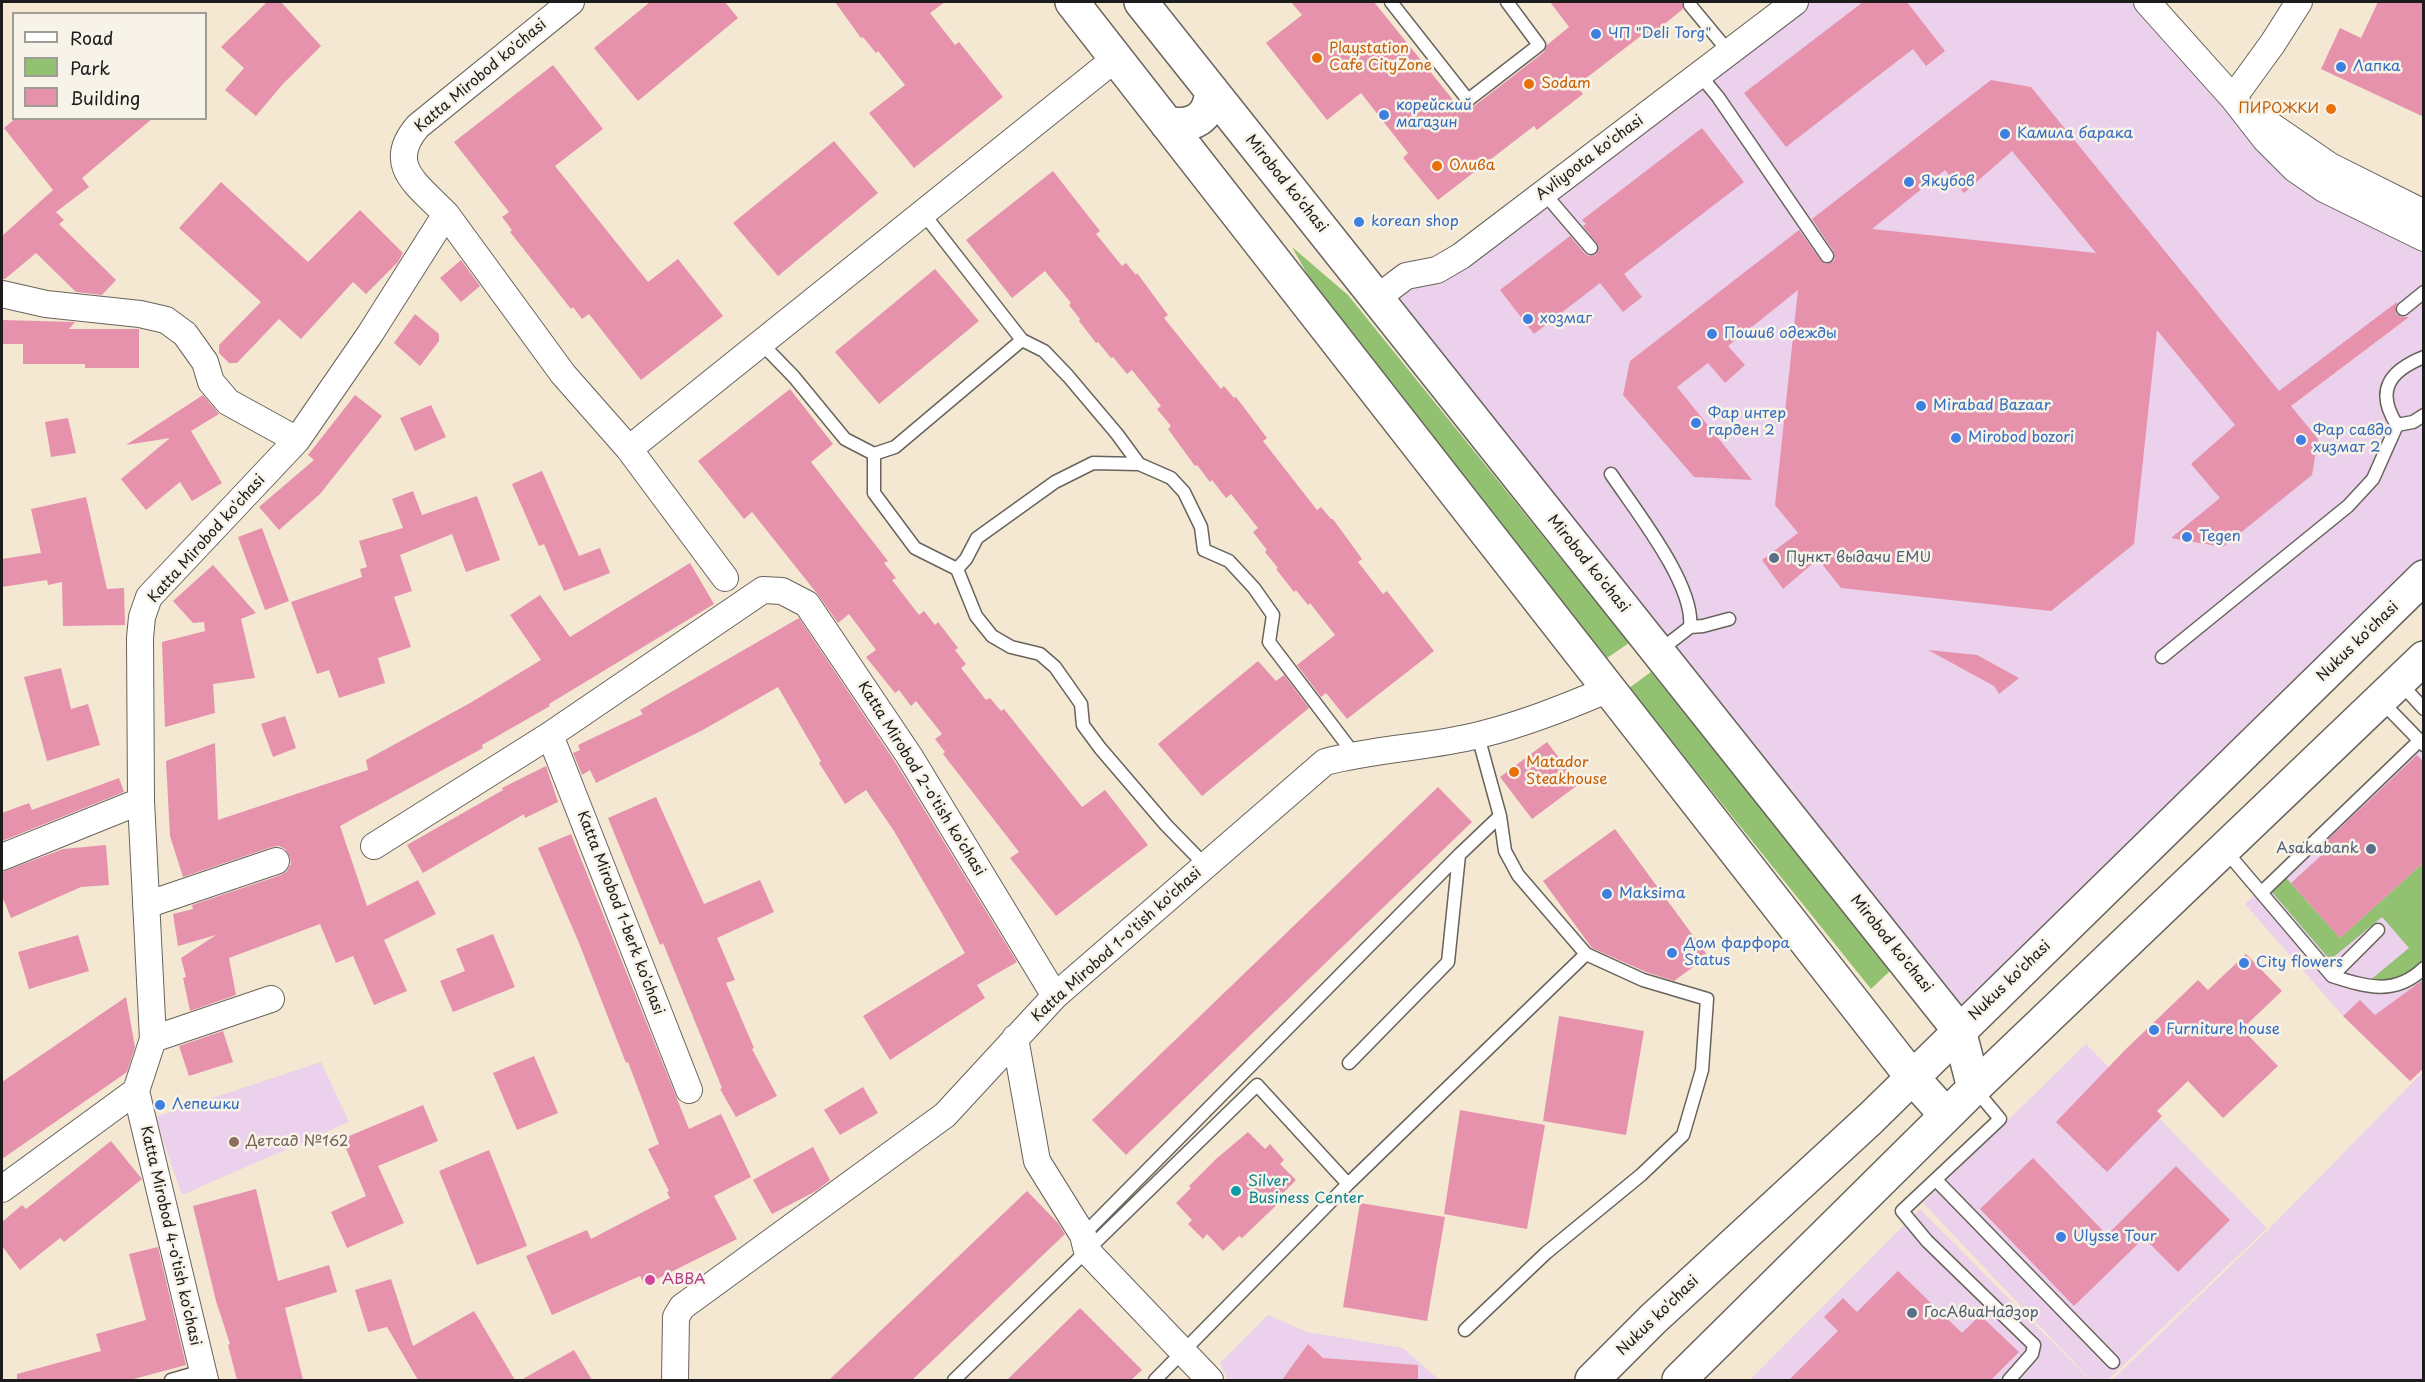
<!DOCTYPE html>
<html>
<head>
<meta charset="utf-8">
<style>
  body { margin:0 }
  #map { position:relative; width:2425px; height:1382px; overflow:hidden; background:#f4e8d2; font-family:"Playpen Sans",sans-serif }
  canvas { display:block }
  .frame { position:absolute; inset:0; border:3px solid #1c1c1c; pointer-events:none }
  .legend { position:absolute; left:12px; top:12px; width:195px; height:108px; box-sizing:border-box; background:#f7f3e8; border:2px solid #9f9d96; margin:0; padding:8px 10px; list-style:none; font-size:18px; color:#1c1c1c }
  .legend li { display:flex; align-items:center; gap:12px; height:30px }
  .legend b { width:30px; border:2px solid #9f9d96 }
</style>
</head>
<body>
<div id="map">
<canvas width="2425" height="1382"></canvas>
<div class="frame"></div>
<ul class="legend">
<li><b style="height:8px;background:#fff"></b>Road</li>
<li><b style="height:16px;background:#92c271"></b>Park</li>
<li><b style="height:16px;background:#e692ad"></b>Building</li>
</ul>
</div>
<script>
const ctx = document.querySelector('canvas').getContext('2d');
ctx.lineJoin = 'round';
function fill(path, color) {
  ctx.fillStyle = color;
  ctx.fill(path, 'evenodd');
}
function stroke(path, color, width, dash) {
  ctx.strokeStyle = color;
  ctx.lineWidth = width;
  ctx.lineCap = dash ? 'butt' : 'round';
  ctx.setLineDash(dash || []);
  ctx.stroke(path);
}
function label(font, color, halo, rows, align = 'center') {
  ctx.font = font + ' "Playpen Sans",sans-serif';
  ctx.lineWidth = 5;
  ctx.setLineDash([]);
  ctx.textBaseline = 'middle';
  ctx.strokeStyle = halo;
  ctx.fillStyle = color;
  for (const [text, x, y, turn = 0] of rows) {
    ctx.save();
    ctx.translate(x, y);
    ctx.rotate((+turn || 0) * Math.PI / 180);
    ctx.textAlign = isNaN(turn) ? turn : align;
    if (halo) ctx.strokeText(text, 0, 0);
    ctx.fillText(text, 0, 0);
    ctx.restore();
  }
}
const built = new Path2D(`
  M1795 2H2147L2233 98 2423 238V577L1959 1030 1377 298 1437 270Z
  M2423 736 2424 1068 2383 1054 2343 1016 2245 904Z
  M2086 1044 2267 1228 2108 1380H2091L1923 1203Z
  M321 1062 349 1122 182 1195 155 1117Z
  M2423 1072V1380H2112L2270 1228Z
  M1920 1209 2088 1378 2085 1380H1750Z
  M1268 1315 1307 1332 1403 1348 1439 1380H1228L1220 1363Z`);
const green = new Path2D(`
  M1292 247 1348 295 1629 643 1607 658 1328 311Z
  M1651 672 1891 970 1871 989 1629 688Z
  M2423 863V965L2395 979 2368 982 2409 948 2382 917 2330 960 2266 885 2281 872 2340 938Z`);
const building = new Path2D(`
  M267 2H281L321 46 282 85 256 116 225 90 244 68 221 47Z
  M650 2H725L738 18 638 101 594 48Z
  M835 2H945L930 13 955 45 959 42 1003 97 914 168 869 113 905 85 878 51 876 53 863 37 861 38Z
  M1291 2H1374L1462 111 1473 107 1544 52 1547 45 1569 27 1550 2H1683V9L1646 39 1642 35 1576 86 1583 94 1537 130 1534 126 1438 200 1403 158 1408 153 1361 93 1327 120 1266 43 1302 15Z
  M1863 2H1907L1945 51 1926 66 1913 49 1786 147 1744 93Z
  M2378 2H2424V117L2321 69 2340 28 2361 38Z
  M553 65 603 129 555 166 648 282 678 259 723 316 641 380 589 314 582 319 573 307 571 309 510 232 512 230 502 217 509 212 454 142Z
  M1991 80 2031 87 2279 391 2397 302 2396 314 2401 317H2409L2291 406 2318 439 2312 475 2223 547 2171 538 2220 498 2191 464 2235 425 2157 330 2134 544 2051 611 1841 588 1818 559 1783 589 1762 560 1798 533 1775 505 1798 290 1728 346 1745 365 1725 383 1708 363 1677 387 1752 480 1694 477 1623 395 1630 361 1799 230 1821 261 1827 264 1832 262 1835 259 1834 252 1812 219ZM2012 151 2096 253 1872 229 1945 170 1964 193Z
  M16 118H153L82 178 89 187 56 212 64 220 59 224 116 280 102 295 76 292 36 253 5 279H2V236L53 190 4 128Z
  M1702 128 1744 182 1624 274 1642 297 1623 312 1600 283 1534 334 1500 290 1570 236 1585 254 1589 256 1596 255 1599 246 1583 226 1586 224 1582 220Z
  M834 141 878 193 778 276 733 223Z
  M1053 171 1100 231 1096 234 1122 266 1126 263 1136 275 1137 273 1168 315 1164 318 1221 389 1224 386 1234 398 1236 397 1267 438 1263 441 1317 510 1321 507 1331 519H1333L1362 559 1358 562 1383 594 1387 591 1434 651 1347 719 1326 693 1321 697 1297 665 1335 635 1310 603 1308 605 1296 590 1294 592 1276 569 1278 568 1265 552 1267 550 1253 532 1258 528 1231 494 1226 498 1212 480 1210 482 1197 465 1195 466 1168 429 1171 426 1157 409 1161 406 1132 370 1127 374 1113 357 1111 358 1098 342 1096 343 1079 321 1080 319 1069 305 1071 303 1045 271 1012 298 966 240Z
  M221 182 308 262 360 210 403 253 398 262 366 294 353 282 301 339 279 319 237 363H229L219 353V345L261 302 179 228Z
  M461 260 480 286 461 302 440 278Z
  M935 269 979 321 879 404 835 352Z
  M415 314 439 334V341L420 366 394 343Z
  M2 320 75 322 69 329H139V368H85V364H23V344H2Z
  M790 389 833 444 811 462 888 561 884 563 896 578 892 580 919 615 924 611 935 625 938 622 958 648 955 650 966 664 961 668 986 700 990 698 1001 711 1004 709 1082 807 1105 790 1148 845 1056 916 1010 858 1019 852 943 754 945 752 935 739 942 734 916 701 911 706 899 690 895 693 866 657 876 650 849 614 838 623 819 596 752 512 744 519 698 461Z
  M203 395 219 414 191 431 222 483 192 501 180 482 146 510 121 479 170 438 126 445Z
  M355 395 382 416 320 494 279 530 259 507 314 460 308 455Z
  M431 405 446 437 415 451 400 418Z
  M68 418 76 453 51 457 45 422Z
  M542 471 579 556 600 548 610 573 564 591 544 544 539 546 512 484Z
  M413 491 422 515 477 496 500 560 466 572 452 534 400 555 412 591 394 597 411 647 378 658 385 683 339 698 329 670 317 674 291 602 362 577 360 569 367 567 359 541 403 528 392 499Z
  M86 497 107 589 124 588 125 625 63 626 62 582 48 585 47 580 2 587V559L41 553 31 509Z
  M262 528 289 601 265 610 238 537Z
  M690 563 714 604 549 704 550 706 482 745 483 748 340 826 367 906 418 880 436 914 384 940 407 991 374 1005 353 956 336 963 320 924 229 958 236 995 190 1011 183 978 186 977 181 958 216 935 178 946 173 914 193 909 192 905 281 875 287 871 291 864 290 857 285 849 279 846 272 847 183 877 170 836 166 761 215 743 218 820 368 770 366 760 470 703 541 660 510 615 540 595 570 637Z
  M213 565 256 613 241 619 255 678 213 684 215 713 165 727 162 642 205 631 204 622 193 623 173 601Z
  M799 618 897 765 1017 962 977 985 985 998 890 1060 863 1016 965 953 894 831 866 790 845 804 819 763 821 761 778 687 701 731 596 783 590 770 582 775 573 753 580 750 578 745 643 714 640 710Z
  M1928 650 1977 655 2019 678 1999 694 1994 686Z
  M1258 661 1276 681 1284 675 1309 708 1202 796 1158 744Z
  M61 668 71 709 88 704 100 745 47 761 24 677Z
  M285 716 296 748 273 757 261 724Z
  M1547 742 1579 784 1532 819 1500 777Z
  M2417 755 2424 762V862L2340 938 2291 883 2323 854 2318 849Z
  M546 766 558 802 525 818 524 814 423 873 407 845 503 790 502 788Z
  M119 778 124 792 2 841V813L29 803 32 810Z
  M1438 787 1472 822 1126 1155 1092 1120Z
  M656 797 704 904 760 880 774 912 717 938 735 980 726 983 754 1048 752 1049 777 1096 736 1117 720 1089 722 1088 663 943 660 945 608 818Z
  M1615 829 1708 956 1674 981 1646 972 1592 948 1543 881Z
  M571 834 689 1129 721 1114 751 1177 714 1196 737 1239 645 1285 640 1276 552 1315 526 1256 587 1230 591 1239 670 1198 667 1192 669 1191 648 1149 659 1144 628 1062 626 1063 579 943 538 848Z
  M106 845 109 885 81 887 11 918 2 896V872L63 849Z
  M493 934 515 987 453 1012 440 981 465 971 456 949Z
  M78 935 89 971 29 989 18 952Z
  M2246 954 2282 991 2242 1029 2278 1066 2223 1118 2188 1081 2157 1111 2162 1116 2107 1172 2056 1122 2126 1049 2198 980 2208 990Z
  M2424 979V1068L2410 1081 2343 1016 2360 1000 2375 1015Z
  M126 997 135 1047 127 1072 2 1159V1082Z
  M1559 1016 1644 1031 1626 1135 1543 1121Z
  M223 1031 233 1062 189 1076 179 1046Z
  M534 1056 558 1113 517 1130 493 1073Z
  M863 1087 878 1113 840 1135 824 1110Z
  M423 1105 438 1141 378 1166 404 1223 347 1248 331 1212 366 1196 342 1139Z
  M1460 1110 1545 1125 1527 1229 1444 1214Z
  M1248 1132 1265 1149 1270 1144 1284 1160 1280 1164 1296 1180 1281 1195 1284 1198 1242 1238 1239 1236 1223 1251 1207 1234 1203 1239 1188 1224 1192 1220 1176 1203 1191 1188 1189 1186 1216 1159Z
  M111 1141 142 1179 64 1242 60 1238 20 1270 2 1246V1222L22 1205 26 1209Z
  M813 1147 830 1180 816 1191 772 1214 753 1180Z
  M489 1150 527 1246 477 1265 439 1171Z
  M2033 1158 2107 1235 2176 1166 2230 1220 2178 1272 2144 1238 2074 1306 1980 1209Z
  M256 1189 278 1281 329 1265 337 1292 285 1308 303 1380H237L228 1345 230 1344 216 1301 193 1206Z
  M1027 1191 1058 1223 1065 1234 912 1380H829Z
  M1360 1203 1445 1217 1427 1321 1343 1307Z
  M158 1247 186 1365 130 1380H17V1374L101 1351 96 1334 146 1320 129 1254Z
  M1898 1271 1962 1333 1980 1315 2019 1352 1991 1380H1789L1838 1331 1824 1317 1843 1298 1857 1312Z
  M391 1279 413 1346 474 1311 515 1380H418L387 1327 368 1332 355 1290Z
  M1080 1308 1142 1370 1131 1380H1007Z
  M1308 1344 1323 1358 1418 1365V1380H1282Z
  M574 1350 592 1380H521Z`);
const lane = new Path2D(`
  M1391 2 1468 100 1539 45 1507 2
  M1690 5 1729 52
  M1699 74 1718 97 1827 256
  M1544 193 1591 248
  M923 213 1022 340 1044 351 1068 376 1117 434 1139 464 1171 478 1184 492 1201 527 1204 550 1229 561 1254 588 1273 615 1269 642 1354 754
  M2403 309 2424 292
  M761 343 794 377 845 439 874 454 895 447 1022 340
  M2397 425C2375 391 2389 371 2424 357
  M2397 425 2413 422 2424 415
  M874 454V493L915 548 957 569 976 616 992 636 1011 647 1040 654 1055 667 1081 704 1083 725 1100 748 1166 825 1206 866
  M1611 474C1635 510 1695 585 1690 627L1659 651
  M957 569 966 559 977 538 1055 482 1093 463 1139 464
  M1690 627 1703 626 1729 619
  M2162 657 2348 506 2373 479 2397 425
  M2400 683 2424 709
  M2380 700 2424 745
  M2224 849 2332 976
  M2262 892 2419 741
  M2378 930 2332 976C2367 987 2395 996 2424 968
  M1349 1063 1448 962 1459 855 1500 816
  M1975 1089 2000 1119 1902 1211 1927 1241 2034 1345 2032 1354 2009 1380
  M1936 1180 2113 1362
  M1083 1235 1459 855
  M1465 1330 1546 1253 1641 1175 1683 1135 1702 1070 1707 999 1643 980 1586 954
  M171 1380 202 1371
  M954 1380 1257 1085 1348 1184
  M1155 1380 1348 1184 1586 954 1518 875 1505 851 1500 816 1478 736`);
const street = new Path2D(`
  M2147 2 2233 98 2265 139 2295 169 2324 189 2424 238
  M2233 98 2273 43 2299 2
  M2263 120 2330 166 2424 213
  M446 214 563 374 629 449
  M2 294 46 304 140 314 166 320 185 334 205 362 211 382 228 402 297 440
  M1377 298 1406 276 1437 270 1461 256 1795 2
  M725 578 629 449 1116 58
  M550 735 689 1090
  M374 846 550 735 763 590 782 591 807 604 910 757 1055 996
  M2 857 141 801
  M146 905 276 861
  M1015 1038 1037 1161 1083 1235 1087 1251 1210 1380
  M153 1039 271 999
  M136 1091 205 1380
  M2 1189 136 1091 153 1039 141 801 140 638 142 617 149 597 297 440 370 334 446 214C418 185 384 165 418 126L571 2
  M675 1380 676 1317 682 1307 945 1115 1055 996 1325 762C1376 748 1428 748 1479 735 1524 724 1566 707 1609 689`);
const primary = new Path2D(`
  M1072 2 1912 1077 1946 1115
  M1141 2 1959 1030 1974 1088
  M1167 124C1194 127 1209 119 1212 91
  M1592 1380 1653 1319 1871 1118 2424 577
  M1679 1380 1974 1088 2424 658`);
const markers = [
  [1596,34,6,"#3f7fe0"],
  [1317,58,6,"#e8710a"],
  [2341,67,6,"#3f7fe0"],
  [1529,84,6,"#e8710a"],
  [2331,109,6,"#e8710a"],
  [1384,115,6,"#3f7fe0"],
  [2005,134,6,"#3f7fe0"],
  [1437,166,6,"#e8710a"],
  [1909,182,6,"#3f7fe0"],
  [1359,222,6,"#3f7fe0"],
  [1528,319,6,"#3f7fe0"],
  [1712,334,6,"#3f7fe0"],
  [1921,406,6,"#3f7fe0"],
  [1696,423,6,"#3f7fe0"],
  [1956,438,6,"#3f7fe0"],
  [2301,440,6,"#3f7fe0"],
  [2187,537,6,"#3f7fe0"],
  [1774,558,6,"#5c6f8a"],
  [1514,772,6,"#e8710a"],
  [2371,849,6,"#5c6f8a"],
  [1607,894,6,"#3f7fe0"],
  [1672,953,6,"#3f7fe0"],
  [2244,963,6,"#3f7fe0"],
  [2154,1030,6,"#3f7fe0"],
  [160,1105,6,"#3f7fe0"],
  [234,1142,6,"#8d6e63"],
  [1236,1191,6,"#0f9aa8"],
  [2061,1237,6,"#3f7fe0"],
  [650,1280,6,"#d1479c"],
  [1912,1313,6,"#5c6f8a"]
];
const shopNames = [
  ["ЧП \"Deli Torg\"",1608,34],
  ["Лапка",2353,67],
  ["корейский",1396,106],
  ["магазин",1396,123],
  ["Камила барака",2017,134],
  ["Якубов",1921,182],
  ["korean shop",1371,222],
  ["хозмаг",1540,319],
  ["Пошив одежды",1724,334],
  ["Mirabad Bazaar",1933,406],
  ["Фар интер",1708,414],
  ["гарден 2",1708,431],
  ["Фар савдо",2313,431],
  ["хизмат 2",2313,448],
  ["Mirobod bozori",1968,438],
  ["Tegen",2199,537],
  ["Maksima",1619,894],
  ["Дом фарфора",1684,944],
  ["Status",1684,961],
  ["City flowers",2256,963],
  ["Furniture house",2166,1030],
  ["Лепешки",172,1105],
  ["Ulysse Tour",2073,1237]
];
const foodNames = [
  ["Playstation",1329,49],
  ["Cafe CityZone",1329,66],
  ["Sodam",1541,84],
  ["ПИРОЖКИ",2319,109,"right"],
  ["Олива",1449,166],
  ["Matador",1526,763],
  ["Steakhouse",1526,780]
];
const streetNames = [
  ["Katta Mirobod ko'chasi",481,76,-40],
  ["Avliyoota ko'chasi",1590,158,-37],
  ["Mirobod ko'chasi",1286,184,51],
  ["Katta Mirobod ko'chasi",207,539,-48],
  ["Mirobod ko'chasi",1588,564,51],
  ["Nukus ko'chasi",2358,642,-44],
  ["Katta Mirobod 2-o'tish ko'chasi",921,779,58],
  ["Katta Mirobod 1-berk ko'chasi",620,913,69],
  ["Mirobod ko'chasi",1891,944,51],
  ["Katta Mirobod 1-o'tish ko'chasi",1117,945,-42],
  ["Nukus ko'chasi",2010,981,-44],
  ["Katta Mirobod 4-o'tish ko'chasi",170,1236,77],
  ["Nukus ko'chasi",1658,1316,-44]
];
const serviceNames = [
  ["Пункт выдачи EMU",1786,558],
  ["Asakabank",2359,849,"right"],
  ["ГосАвиаНадзор",1924,1313]
];
const educationNames = [
  ["Детсад №162",246,1142]
];
const cultureNames = [
  ["Silver",1248,1182],
  ["Business Center",1248,1199]
];
const hotelNames = [
  ["ABBA",662,1280]
];
fill(built, '#ebd1eb');
fill(green, '#92c271');
fill(building, '#e692ad');
stroke(lane, '#68635c', 15);
stroke(street, '#68635c', 28);
stroke(primary, '#68635c', 36);
stroke(lane, '#fff', 12);
stroke(street, '#fff', 26);
stroke(primary, '#fff', 33);
for (const [x, y, r, color] of markers) {
  const dot = new Path2D();
  dot.arc(x, y, r, 0, 2 * Math.PI);
  ctx.fillStyle = color;
  ctx.fill(dot);
  stroke(dot, '#f7f3e8', 2);
}
label('15px', '#366cbe', '#f7f3e8', shopNames, 'left');
label('15px', '#c56008', '#f7f3e8', foodNames, 'left');
label('15px', '#1c1c1c', '#f7f3e8', streetNames);
label('15px', '#4e5e75', '#f7f3e8', serviceNames, 'left');
label('15px', '#785e54', '#f7f3e8', educationNames, 'left');
label('15px', '#0d838f', '#f7f3e8', cultureNames, 'left');
label('15px', '#b23c85', '#f7f3e8', hotelNames, 'left');
</script>
</body>
</html>
